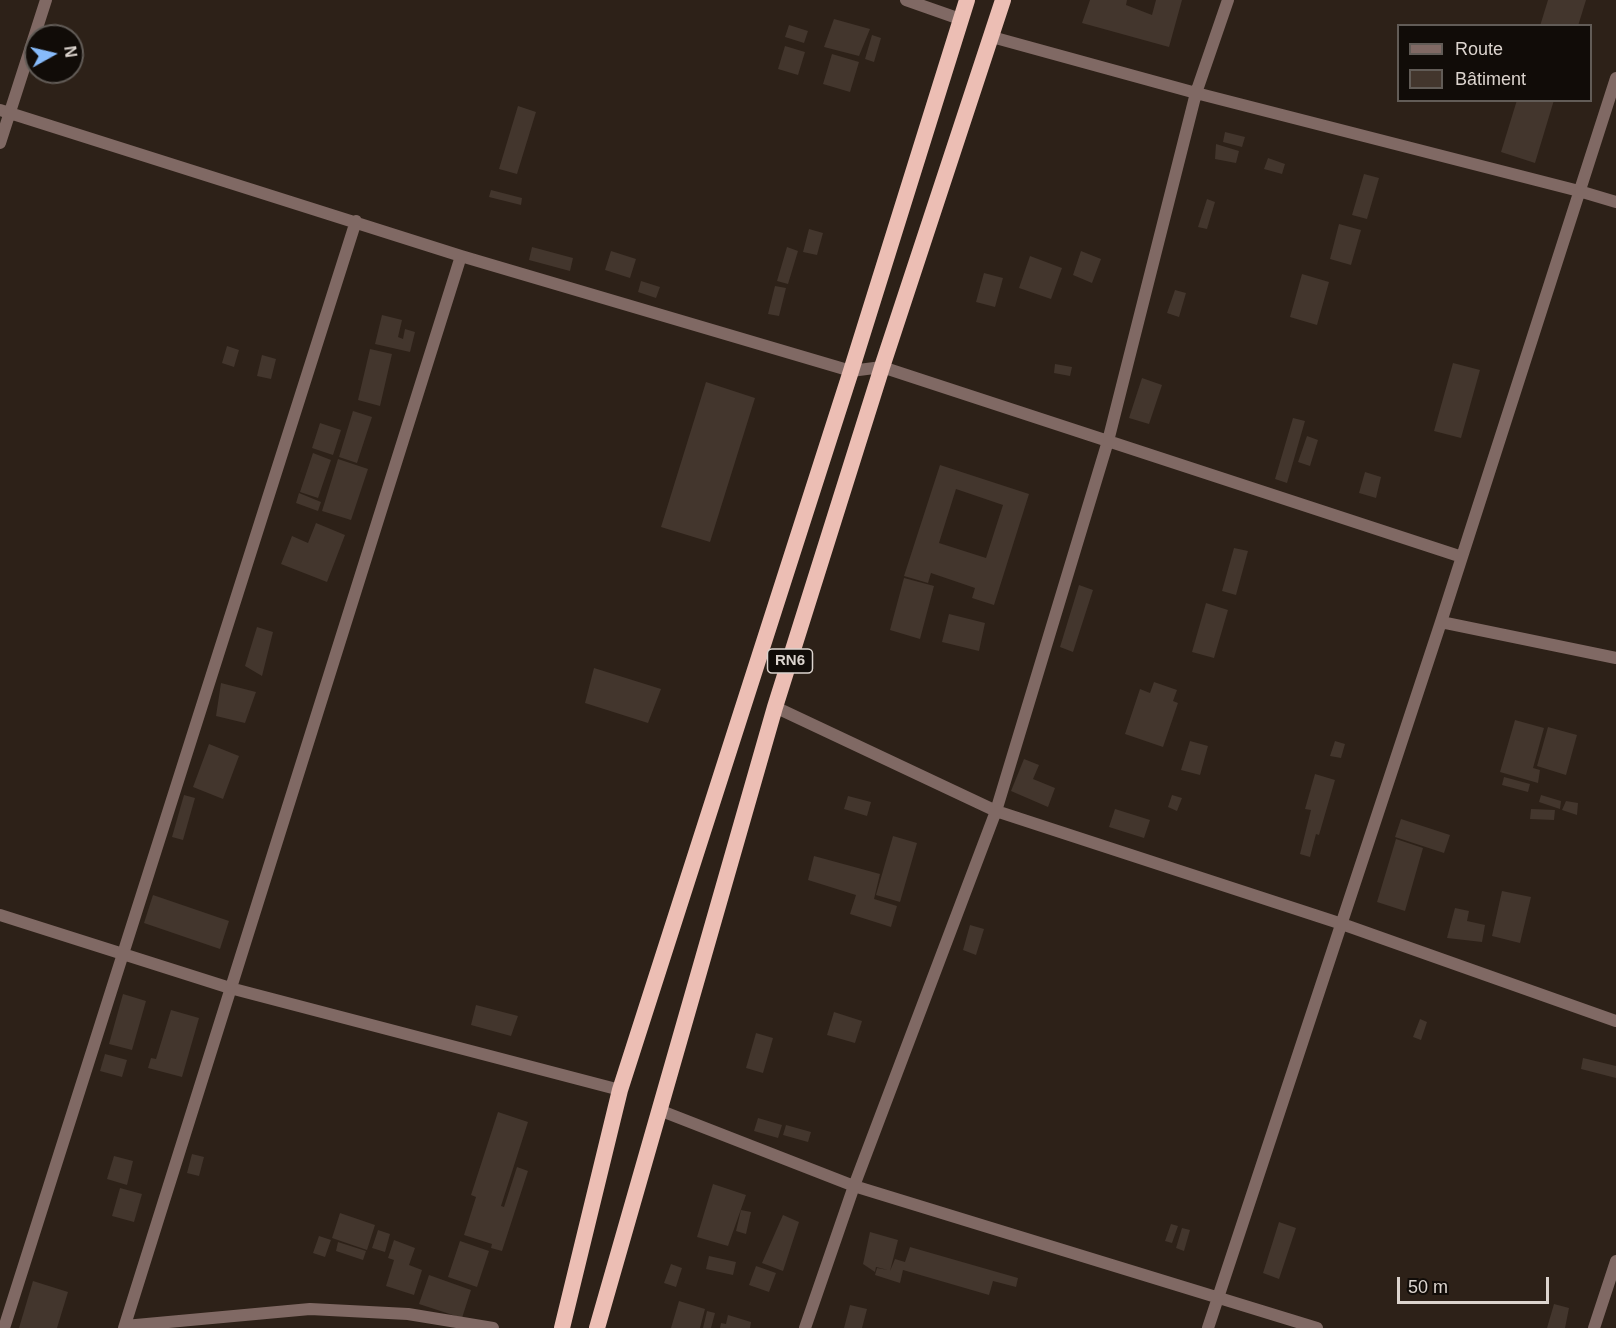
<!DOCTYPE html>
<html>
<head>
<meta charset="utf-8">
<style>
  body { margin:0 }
  #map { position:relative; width:1616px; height:1328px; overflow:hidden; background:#2d2118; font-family:Arial,sans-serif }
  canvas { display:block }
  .legend { position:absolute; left:1397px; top:24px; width:195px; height:78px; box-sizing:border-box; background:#110c08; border:2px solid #625c57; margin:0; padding:8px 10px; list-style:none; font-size:18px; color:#dcd4ce }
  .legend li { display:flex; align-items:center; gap:12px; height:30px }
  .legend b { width:30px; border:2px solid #625c57 }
  .north { position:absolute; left:24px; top:24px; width:60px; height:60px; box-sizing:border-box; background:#110c08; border:2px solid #625c57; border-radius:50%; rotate:82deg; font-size:16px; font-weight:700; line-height:24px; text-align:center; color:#dcd4ce }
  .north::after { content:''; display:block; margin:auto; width:21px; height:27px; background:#87bbfb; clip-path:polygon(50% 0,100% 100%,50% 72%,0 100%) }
  .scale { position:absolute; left:1397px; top:1277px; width:152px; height:27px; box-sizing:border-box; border:3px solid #dcd4ce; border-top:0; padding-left:8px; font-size:18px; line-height:21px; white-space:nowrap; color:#dcd4ce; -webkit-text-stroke:4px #110c08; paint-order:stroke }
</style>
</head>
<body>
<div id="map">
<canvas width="1616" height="1328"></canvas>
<ul class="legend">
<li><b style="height:8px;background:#806964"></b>Route</li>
<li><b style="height:16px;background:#43362d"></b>Bâtiment</li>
</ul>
<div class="north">N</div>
<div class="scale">50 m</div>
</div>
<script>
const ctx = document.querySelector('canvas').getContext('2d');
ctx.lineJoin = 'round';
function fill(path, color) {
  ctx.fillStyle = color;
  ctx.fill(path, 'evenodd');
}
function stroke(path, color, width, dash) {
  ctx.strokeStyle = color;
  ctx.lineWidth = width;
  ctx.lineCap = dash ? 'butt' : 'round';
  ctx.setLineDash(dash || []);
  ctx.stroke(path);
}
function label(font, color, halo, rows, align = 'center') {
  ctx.font = font + ' Arial,sans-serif';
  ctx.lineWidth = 4.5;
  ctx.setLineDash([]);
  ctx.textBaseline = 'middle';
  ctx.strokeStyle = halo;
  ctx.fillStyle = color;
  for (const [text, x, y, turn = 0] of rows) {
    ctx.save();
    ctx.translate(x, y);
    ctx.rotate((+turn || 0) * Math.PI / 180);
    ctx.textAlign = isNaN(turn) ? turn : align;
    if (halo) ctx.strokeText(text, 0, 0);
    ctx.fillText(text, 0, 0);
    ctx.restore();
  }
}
const building = new Path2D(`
  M1090 0H1127L1126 5 1152 15 1156 0H1182L1169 47 1082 23Z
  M1548 0H1586L1578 26H1540Z
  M834 19 870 29 859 56 824 47Z
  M789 25 808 31 804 43 785 37Z
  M872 35 881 38 874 62 865 59Z
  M785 46 805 52 798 75 778 69Z
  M832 54 859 62 850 92 823 84Z
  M1517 100H1554L1535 163 1501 152Z
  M518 106 536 112 517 174 499 169Z
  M1225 132 1245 137 1242 147 1223 142Z
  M1216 144 1239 151 1236 163 1215 159Z
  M1268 158 1285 164 1282 174 1264 169Z
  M1364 174 1379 178 1367 219 1352 215Z
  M491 190 522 198 521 205 489 197Z
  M1207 199 1215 202 1207 229 1198 227Z
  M1339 224 1361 230 1351 265 1330 259Z
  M809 229 823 233 817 255 803 252Z
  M532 247 573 258 570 271 529 260Z
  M787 247 798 251 788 284 777 281Z
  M611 251 636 259 630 278 605 270Z
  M1081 251 1101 259 1092 283 1073 275Z
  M1030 256 1062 268 1051 299 1019 288Z
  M984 273 1003 278 995 307 976 302Z
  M1302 274 1329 282 1317 325 1290 317Z
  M641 281 660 287 656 298 638 292Z
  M775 286 786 288 779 316 768 314Z
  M1175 290 1186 293 1179 317 1167 313Z
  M382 315 402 320 398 337 403 339 405 329 415 332 410 352 375 344Z
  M227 346 239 350 234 367 222 363Z
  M370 349 392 354 380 406 358 400Z
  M262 355 276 359 271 379 257 376Z
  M1453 363 1480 370 1461 438 1434 431Z
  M1055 364 1072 367 1070 376 1054 373Z
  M1142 378 1162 385 1149 424 1129 418Z
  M706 382 755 398 710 542 661 527Z
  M353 411 372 417 357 463 339 457Z
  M1293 418 1305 421 1287 483 1275 479Z
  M320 423 341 430 333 455 312 448Z
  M1307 436 1318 440 1310 466 1298 462Z
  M313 453 331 460 318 498 300 492Z
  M338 459 368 469 351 520 322 511Z
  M940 465 1029 494 994 605 972 598 975 588 931 573 928 583 904 576ZM956 489 1003 505 986 558 939 543Z
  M1365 472 1381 477 1376 498 1359 493Z
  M299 493 321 502 318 511 296 503Z
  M316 523 345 535 327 582 281 564 292 536 308 543Z
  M1234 548 1248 551 1236 595 1222 591Z
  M904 578 934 586 920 639 890 630Z
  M1079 585 1093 590 1073 652 1060 647Z
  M1206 603 1228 610 1214 658 1192 652Z
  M949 614 985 623 979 651 942 642Z
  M257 627 273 632 262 676 245 666Z
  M594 668 661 689 648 723 585 703Z
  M1154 682 1177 690 1173 701 1178 703 1163 747 1125 734 1140 689 1150 693Z
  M221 683 256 692 245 723 216 716Z
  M1515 720 1544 728 1533 768 1540 770 1538 783 1500 772Z
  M1548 727 1577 735 1566 775 1537 766Z
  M1190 741 1208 746 1200 775 1181 770Z
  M1335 741 1345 744 1341 758 1330 756Z
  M209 744 239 756 223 799 193 787Z
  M1024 759 1039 765 1033 779 1055 788 1048 807 1011 791Z
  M1315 774 1335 780 1319 835 1316 834 1310 857 1300 854 1311 810 1305 809Z
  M1504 777 1530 784 1528 792 1502 785Z
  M184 795 195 798 183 840 172 837Z
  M1172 795 1182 798 1177 811 1168 807Z
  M1541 795 1561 801 1560 809 1539 802Z
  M848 796 871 802 867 816 844 809Z
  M1566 801 1578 803 1577 815 1562 810Z
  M1115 809 1150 820 1144 838 1109 827Z
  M1531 809 1555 810 1554 820 1530 819Z
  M1401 819 1450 835 1444 853 1395 837Z
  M893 836 917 843 900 902 876 895Z
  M1396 839 1423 848 1405 911 1377 902Z
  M814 856 880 874 874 899 897 906 891 927 850 914 856 895 808 880Z
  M1502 891 1531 897 1520 943 1492 936Z
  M153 895 229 921 220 949 144 923Z
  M1455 908 1469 911 1467 921 1485 925 1482 942 1447 938Z
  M970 925 984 929 976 955 963 950Z
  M123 994 146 1001 132 1050 109 1044Z
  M476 1005 518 1016 511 1036 471 1025Z
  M171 1010 199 1018 182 1077 148 1068 151 1058 156 1059Z
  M834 1012 862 1021 855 1043 827 1035Z
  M1420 1019 1427 1022 1421 1040 1413 1037Z
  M756 1033 773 1038 763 1073 746 1068Z
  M105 1054 127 1060 122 1077 100 1071Z
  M1583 1058 1616 1066V1078L1581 1069Z
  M498 1112 528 1122 501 1206 504 1207 517 1167 528 1171 502 1251 491 1248 492 1244 464 1235 476 1197 471 1195Z
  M758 1118 782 1125 778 1138 754 1131Z
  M786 1125 811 1132 808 1142 783 1135Z
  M192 1154 204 1157 199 1176 187 1173Z
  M114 1156 133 1161 127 1185 107 1179Z
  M713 1184 746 1195 728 1246 697 1237Z
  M120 1188 142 1194 134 1222 112 1216Z
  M741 1210 751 1212 746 1234 736 1231Z
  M340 1213 375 1225 367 1250 332 1238Z
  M783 1215 799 1222 783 1271 762 1263Z
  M1279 1222 1296 1228 1279 1279 1263 1273Z
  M1171 1224 1178 1226 1172 1243 1165 1241Z
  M1182 1228 1190 1230 1184 1251 1176 1248Z
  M378 1230 390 1234 385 1252 372 1248Z
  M870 1232 898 1240 890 1271 895 1259 905 1262 910 1247 1018 1278 1016 1287 993 1281 989 1295 903 1270 900 1283 875 1275 877 1268 888 1270 876 1267 875 1272 863 1264Z
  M319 1236 331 1240 325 1257 313 1253Z
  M394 1240 415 1248 409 1265 422 1270 414 1295 386 1286 394 1260 388 1258Z
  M460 1241 489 1251 477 1287 448 1277Z
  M338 1242 366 1251 363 1260 336 1251Z
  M709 1256 736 1262 733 1275 706 1269Z
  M671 1264 682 1268 676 1287 664 1283Z
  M756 1266 776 1273 769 1292 749 1285Z
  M429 1275 471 1290 462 1318 419 1304Z
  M33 1281 68 1292 57 1328H19Z
  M679 1301 705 1309 700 1328H671Z
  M1554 1304 1569 1308 1565 1328H1547Z
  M850 1305 867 1309 862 1328H844Z
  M707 1311 715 1313 711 1328H703Z
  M728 1315 751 1322 750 1328H720L721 1323 726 1324Z`);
const minor = new Path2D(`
  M906 0 960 19
  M992 37 1196 93 1579 191 1616 202
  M0 110 461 256 851 371 882 367 1462 557
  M0 143 46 0
  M1441 622 1616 658
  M775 707 996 811 1342 924 1616 1021
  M0 915 230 988 620 1090
  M659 1110 854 1186 1317 1328
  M125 1326 310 1309 408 1314 493 1328
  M4 1328 356 221
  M124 1328 461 256
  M805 1328 854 1186 996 811 1108 441 1196 93 1228 0
  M1208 1328 1441 622 1616 78
  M1594 1328 1616 1261`);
const trunk = new Path2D(`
  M562 1328 620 1090 851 371 967 0
  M597 1328 775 707 882 367 1003 0`);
const shields = [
  [790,661,45]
];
const shieldNames = [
  ["RN6",790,661]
];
fill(building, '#43362d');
stroke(minor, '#806964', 12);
stroke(trunk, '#ecbeb4', 16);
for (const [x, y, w] of shields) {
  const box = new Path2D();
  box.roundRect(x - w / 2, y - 12, w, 24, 4.5);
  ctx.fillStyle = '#110c08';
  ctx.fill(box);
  stroke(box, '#dcd4ce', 1.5);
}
label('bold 15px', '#dcd4ce', null, shieldNames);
</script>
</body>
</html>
